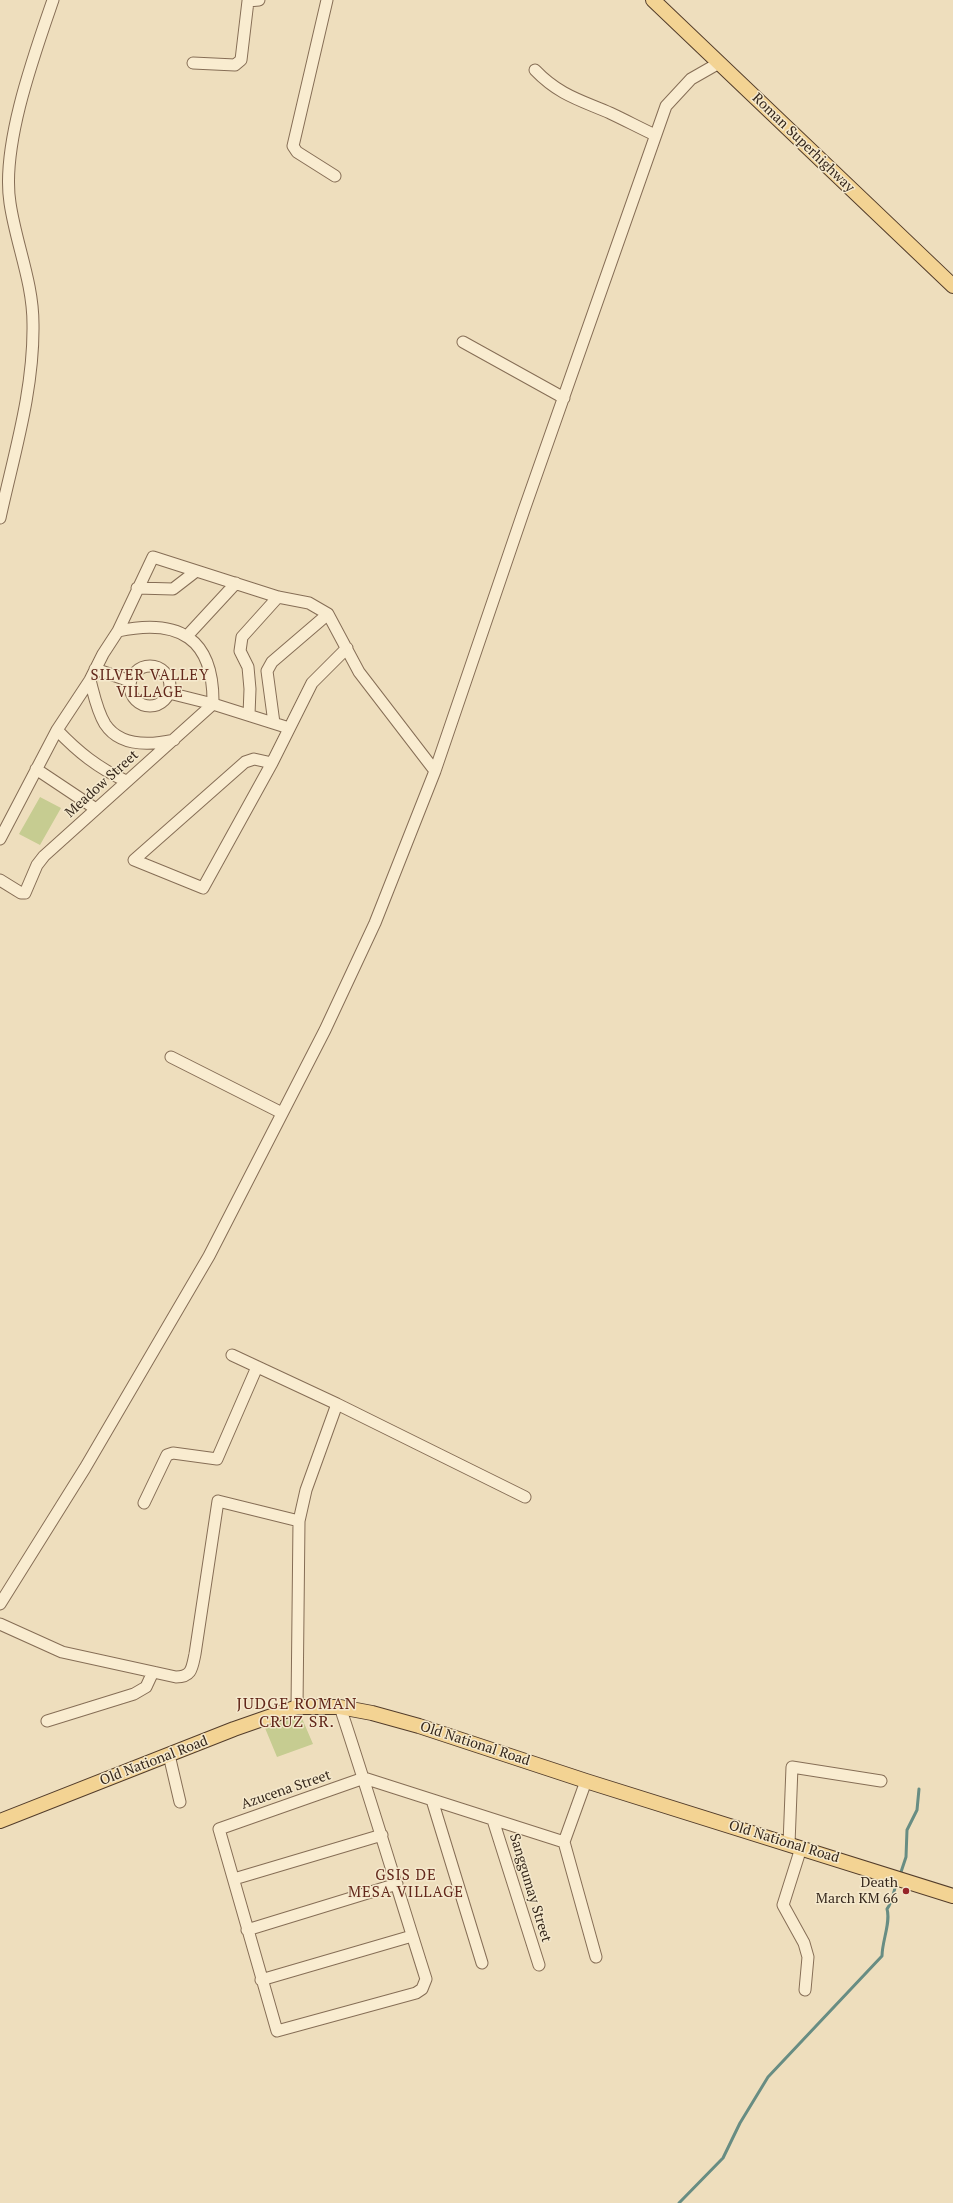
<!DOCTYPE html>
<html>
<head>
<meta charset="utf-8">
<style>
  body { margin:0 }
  canvas { display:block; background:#eedebd }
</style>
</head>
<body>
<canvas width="953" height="2203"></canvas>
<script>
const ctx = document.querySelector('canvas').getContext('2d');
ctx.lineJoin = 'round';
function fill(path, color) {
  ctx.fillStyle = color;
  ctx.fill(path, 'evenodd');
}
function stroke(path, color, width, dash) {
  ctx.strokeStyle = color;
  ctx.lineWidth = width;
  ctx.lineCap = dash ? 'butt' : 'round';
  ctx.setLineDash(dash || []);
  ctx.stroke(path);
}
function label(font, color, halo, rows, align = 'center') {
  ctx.font = font + ' "PT Serif",serif';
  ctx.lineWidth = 3;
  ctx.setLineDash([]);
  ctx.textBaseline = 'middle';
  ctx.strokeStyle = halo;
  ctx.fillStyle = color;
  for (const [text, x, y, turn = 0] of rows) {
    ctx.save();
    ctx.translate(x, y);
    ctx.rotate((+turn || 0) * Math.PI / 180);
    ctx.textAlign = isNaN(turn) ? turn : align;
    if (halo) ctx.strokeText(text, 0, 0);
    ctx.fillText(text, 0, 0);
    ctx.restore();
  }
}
const green = new Path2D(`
  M40 797 61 808 40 845 19 834Z
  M301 1716 313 1744 277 1757 265 1728Z`);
const stream = new Path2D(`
  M900 1875 906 1857 907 1830 917 1810 919 1789
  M679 2203 723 2158 740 2123 768 2077 882 1956C882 1941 891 1922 887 1909 893 1901 893 1892 897 1882`);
const minor = new Path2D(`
  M327 0 293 146 297 152 335 176
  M193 63 235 65 241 60 248 1 259 0
  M535 70C559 95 580 100 610 113 625 120 640 128 655 135
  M463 342 564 398
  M0 518C14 454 34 390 33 324 33 282 16 244 10 203 1 146 34 55 53 0
  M137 588 173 589 195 572
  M187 636 236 583
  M130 686a20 20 0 1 1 40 0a20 20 0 1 1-40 0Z
  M95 669 130 681
  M90 680C94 695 97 711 105 724 120 747 151 745 174 740
  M169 693 213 704 289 728
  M249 715 250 689 248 667 240 651 242 637 278 597
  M274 723 267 671 272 662 328 614
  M57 730C78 752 98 768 126 781
  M272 763 254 759 245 762 134 860 203 888 272 763 312 683 347 648
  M36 769 96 809
  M0 839 57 730 90 680 103 654 118 631 153 557 278 597 309 603 328 614 359 672 435 771
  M0 880 21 893H25L37 865 44 856 213 704C214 638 179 618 118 631
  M171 1057 282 1113
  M232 1355 337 1404 525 1497
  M144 1503 167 1455 173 1453 217 1459 257 1367
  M0 1604 85 1468 209 1256 325 1030 375 923 435 771 524 510 666 106 691 79 719 63
  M0 1624 62 1652 176 1677C192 1677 192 1668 195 1654L218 1501 299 1521
  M297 1707 299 1521 306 1490 337 1404
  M340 1707C370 1797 397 1888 426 1979L422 1989 416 1993 277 2031 219 1829 364 1778 564 1842 586 1781
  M47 1721 134 1694 146 1687 153 1672
  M169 1755 180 1802
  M432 1800 482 1963
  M493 1820 539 1965
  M564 1842 596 1957
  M789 1844 792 1767 881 1781
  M801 1848 783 1905 804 1943 808 1957 805 1990
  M234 1879 382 1835
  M247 1930 397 1884
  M261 1980 412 1936`);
const major = new Path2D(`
  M653 0 953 286
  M0 1821 234 1729 297 1707H340L372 1713 419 1726 586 1781 953 1896`);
const markers = [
  [906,1891,4,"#962529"]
];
const streetNames = [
  ["Roman Superhighway",803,143,44],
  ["Meadow Street",102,784,-42],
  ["Old National Road",475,1744,18],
  ["Old National Road",154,1761,-21],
  ["Azucena Street",286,1790,-19],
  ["Old National Road",784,1842,17],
  ["Sanggumay Street",530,1888,73]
];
const poiNames = [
  ["Death",898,1883],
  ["March KM 66",898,1899]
];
const neighbourhoodNames = [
  ["SILVER VALLEY",150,676],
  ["VILLAGE",150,693],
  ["GSIS DE",406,1876],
  ["MESA VILLAGE",406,1893]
];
const quarterNames = [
  ["JUDGE ROMAN",297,1704],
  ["CRUZ SR.",297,1722]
];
fill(green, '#c6cc91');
stroke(stream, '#688d83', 3);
stroke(minor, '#866e56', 13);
stroke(major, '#533d2b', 16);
stroke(minor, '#f9ecd0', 11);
stroke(major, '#f3d393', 14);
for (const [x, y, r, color] of markers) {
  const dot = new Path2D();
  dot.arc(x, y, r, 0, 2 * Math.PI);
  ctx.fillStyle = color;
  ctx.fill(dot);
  stroke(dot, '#f5e9cd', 1.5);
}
label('14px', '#35271b', '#f5e9cd', streetNames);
label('14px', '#35271b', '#f5e9cd', poiNames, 'right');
ctx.letterSpacing = '1px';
label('15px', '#62271a', '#f5e9cd', neighbourhoodNames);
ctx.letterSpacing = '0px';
ctx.letterSpacing = '1px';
label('16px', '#62271a', '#f5e9cd', quarterNames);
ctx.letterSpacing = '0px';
</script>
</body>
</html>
